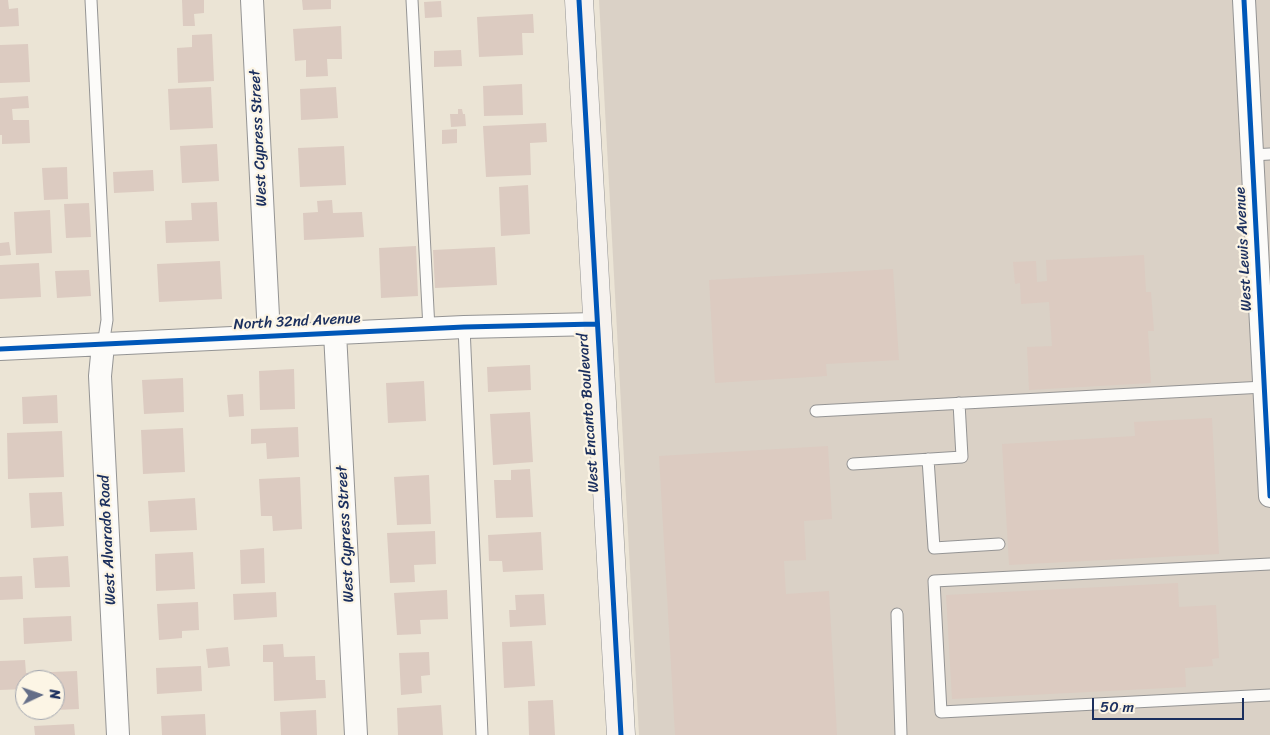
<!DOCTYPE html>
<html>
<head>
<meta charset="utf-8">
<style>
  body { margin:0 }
  #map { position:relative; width:1270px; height:735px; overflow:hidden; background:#ebe4d5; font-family:Sriracha,sans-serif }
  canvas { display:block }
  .north { position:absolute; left:15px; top:670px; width:50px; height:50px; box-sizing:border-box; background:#fcf5e5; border:1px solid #a2a6af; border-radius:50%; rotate:87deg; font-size:14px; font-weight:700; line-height:20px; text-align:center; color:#1b2f5e }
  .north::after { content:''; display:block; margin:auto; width:18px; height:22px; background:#646e88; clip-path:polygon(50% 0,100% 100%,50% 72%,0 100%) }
  .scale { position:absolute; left:1092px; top:698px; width:152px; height:22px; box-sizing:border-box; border:2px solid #1b2f5e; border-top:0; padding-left:6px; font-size:15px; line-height:18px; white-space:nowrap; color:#1b2f5e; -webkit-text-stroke:4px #fcf5e5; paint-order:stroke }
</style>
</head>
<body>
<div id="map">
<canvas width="1270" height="735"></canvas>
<div class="north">N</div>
<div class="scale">50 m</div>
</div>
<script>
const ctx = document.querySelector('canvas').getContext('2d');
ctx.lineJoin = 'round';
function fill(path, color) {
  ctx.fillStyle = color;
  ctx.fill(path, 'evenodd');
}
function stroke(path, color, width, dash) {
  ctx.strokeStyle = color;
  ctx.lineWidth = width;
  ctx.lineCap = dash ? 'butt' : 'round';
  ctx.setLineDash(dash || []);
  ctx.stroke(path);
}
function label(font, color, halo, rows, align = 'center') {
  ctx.font = font + ' Sriracha,sans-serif';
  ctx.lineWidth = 4.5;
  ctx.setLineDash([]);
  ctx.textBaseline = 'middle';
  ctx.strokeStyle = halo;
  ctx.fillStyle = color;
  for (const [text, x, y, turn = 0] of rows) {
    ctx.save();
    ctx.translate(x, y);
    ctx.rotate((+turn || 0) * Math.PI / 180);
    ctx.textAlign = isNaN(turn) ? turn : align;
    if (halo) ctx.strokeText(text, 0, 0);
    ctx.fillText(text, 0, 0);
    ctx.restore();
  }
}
const industrial = new Path2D(`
  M599 0H1270V735H639Z`);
const building = new Path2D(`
  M0 0H8L9 9 18 8 19 26 0 27Z
  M182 0H204V13L194 14 195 26H183Z
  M302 0H331V9L303 10Z
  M441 1 442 17 425 18 424 2Z
  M533 14 534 33H522L523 55 479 57 477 17Z
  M341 26 342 59H327L328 76 306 77V60L295 61 293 29Z
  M212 34 214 81 178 83 177 48 192 47V35Z
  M28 44 30 82 0 83V45Z
  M461 50 462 66 434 67V51Z
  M522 84 523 115 484 116 483 86Z
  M211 87 213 128 170 130 168 89Z
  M336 87 338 118 301 120 300 89Z
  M28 96 29 108 12 109 13 120H29L30 143 2 144V135H0V98Z
  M458 109H462L463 114H465L466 126 451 127 450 114H458Z
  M546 123 547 142 530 143 531 175 486 177 483 126Z
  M457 129V143L442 144V130Z
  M217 144 219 181 182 183 180 146Z
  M344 146 346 185 300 187 298 148Z
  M67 167 68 199 44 200 42 168Z
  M153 170 154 191 114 193 113 172Z
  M528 185 530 234 501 236 499 187Z
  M332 200 333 213 362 212 364 237 304 240 303 213 318 212 317 201Z
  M217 202 219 241 166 243 165 221 192 220 191 203Z
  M89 203 91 237 66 238 64 204Z
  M50 210 52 253 16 255 14 212Z
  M9 242 11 255 0 256V243Z
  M416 246 418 296 381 298 379 248Z
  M495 247 497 285 435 288 433 250Z
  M1144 255 1146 292H1151L1154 331H1148L1151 383 1029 390 1027 347 1052 346 1049 302 1021 304 1020 283 1015 284 1013 262 1036 261 1037 282 1047 281 1046 260Z
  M220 261 222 299 159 302 157 264Z
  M39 263 41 297 0 299V265Z
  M893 269 899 360 826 364 827 376 715 383 709 280Z
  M89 270 91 296 57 298 55 271Z
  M530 365 531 390 488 392 487 367Z
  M294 369 295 409 260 410 259 371Z
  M183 378 184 412 144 414 142 380Z
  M424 381 426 421 388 423 386 383Z
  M243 394 244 416 229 417 227 395Z
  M57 395 58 423 23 424 22 397Z
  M530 412 533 462 493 465 490 414Z
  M1212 418 1219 554 1009 565 1002 444 1135 436 1134 422Z
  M298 427 299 457 267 459 266 443 251 444V429Z
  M183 428 185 472 143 474 141 430Z
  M62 431 64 477 8 479 7 433Z
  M828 446 832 519 804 521 806 560 784 561 786 594 829 591 837 735H675L659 456Z
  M530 469 533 517 496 518 494 480H511V470Z
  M429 475 431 524 397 525 394 477Z
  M300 477 302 529 273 531 272 516H261L259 479Z
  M62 492 64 526 31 528 29 493Z
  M195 498 197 530 150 532 148 501Z
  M435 531 436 564 414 565 415 582 390 583 387 533Z
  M541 532 543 570 503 572 502 561H489L488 535Z
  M264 548 265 583 241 584 240 550Z
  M193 552 195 589 156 591 155 554Z
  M68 556 70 587 35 588 33 558Z
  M22 576 23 599 0 600V577Z
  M1178 583 1179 607 1216 605 1219 658 1212 659 1213 666 1185 668 1186 687 952 699 946 595Z
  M447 590 448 619 420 620 421 634 397 635 394 593Z
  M276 592 277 617 234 620 233 594Z
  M544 594 546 625 510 627 509 610H516L515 595Z
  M198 602 199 630 182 631V638L159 640 157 604Z
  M71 616 72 641 24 644 23 618Z
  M532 641 535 686 504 688 502 642Z
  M283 644 284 657 315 656 316 680H325L326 698 274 701 273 662H263V645Z
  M228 647 230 666 208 668 206 649Z
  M429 652 430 675 421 676 422 693 401 695 399 653Z
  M25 660 26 673 77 671 79 709 55 710V680H25V689L0 690V661Z
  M201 666 202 691 157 694 156 668Z
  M553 700 555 735H529L528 701Z
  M441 705 443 735H398L397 708Z
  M316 710 317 735H281L280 712Z
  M205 714 206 735H162L161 716Z
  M74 724 75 735H35L34 726Z`);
const lane = new Path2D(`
  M91 0 107 320 103 345
  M412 0 429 329
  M1252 155 1270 154
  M464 327 482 735
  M816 411 1264 387
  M928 459 934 548 999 544
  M853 464 962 457 959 403
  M1270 564 934 581 941 712 1270 695
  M897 614 901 735`);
const street = new Path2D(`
  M252 0 269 336
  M1244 0 1270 496
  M335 333 356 735
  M103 345 100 376 118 735
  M0 349 464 327 596 324`);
const secondary = new Path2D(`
  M579 0 621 735`);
const cycleway = new Path2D(`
  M579 0 621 735
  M1244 0 1270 496
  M0 349 464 327 596 324`);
const streetNames = [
  ["West Cypress Street",259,138,-93],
  ["West Lewis Avenue",1244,249,-93],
  ["North 32nd Avenue",297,322,-3],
  ["West Encanto Boulevard",589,413,-94],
  ["West Cypress Street",346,534,-93],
  ["West Alvarado Road",108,540,-93]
];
fill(industrial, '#dad1c6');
fill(building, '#dccbc1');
stroke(lane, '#949494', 13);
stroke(street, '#949494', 24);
stroke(secondary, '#949494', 29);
stroke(lane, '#fcfbf9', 11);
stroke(street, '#fcfbf9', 22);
stroke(secondary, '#f6f2ee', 28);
stroke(cycleway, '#0057b8', 5);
label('15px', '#1b2f5e', '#fcf5e5', streetNames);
</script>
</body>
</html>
